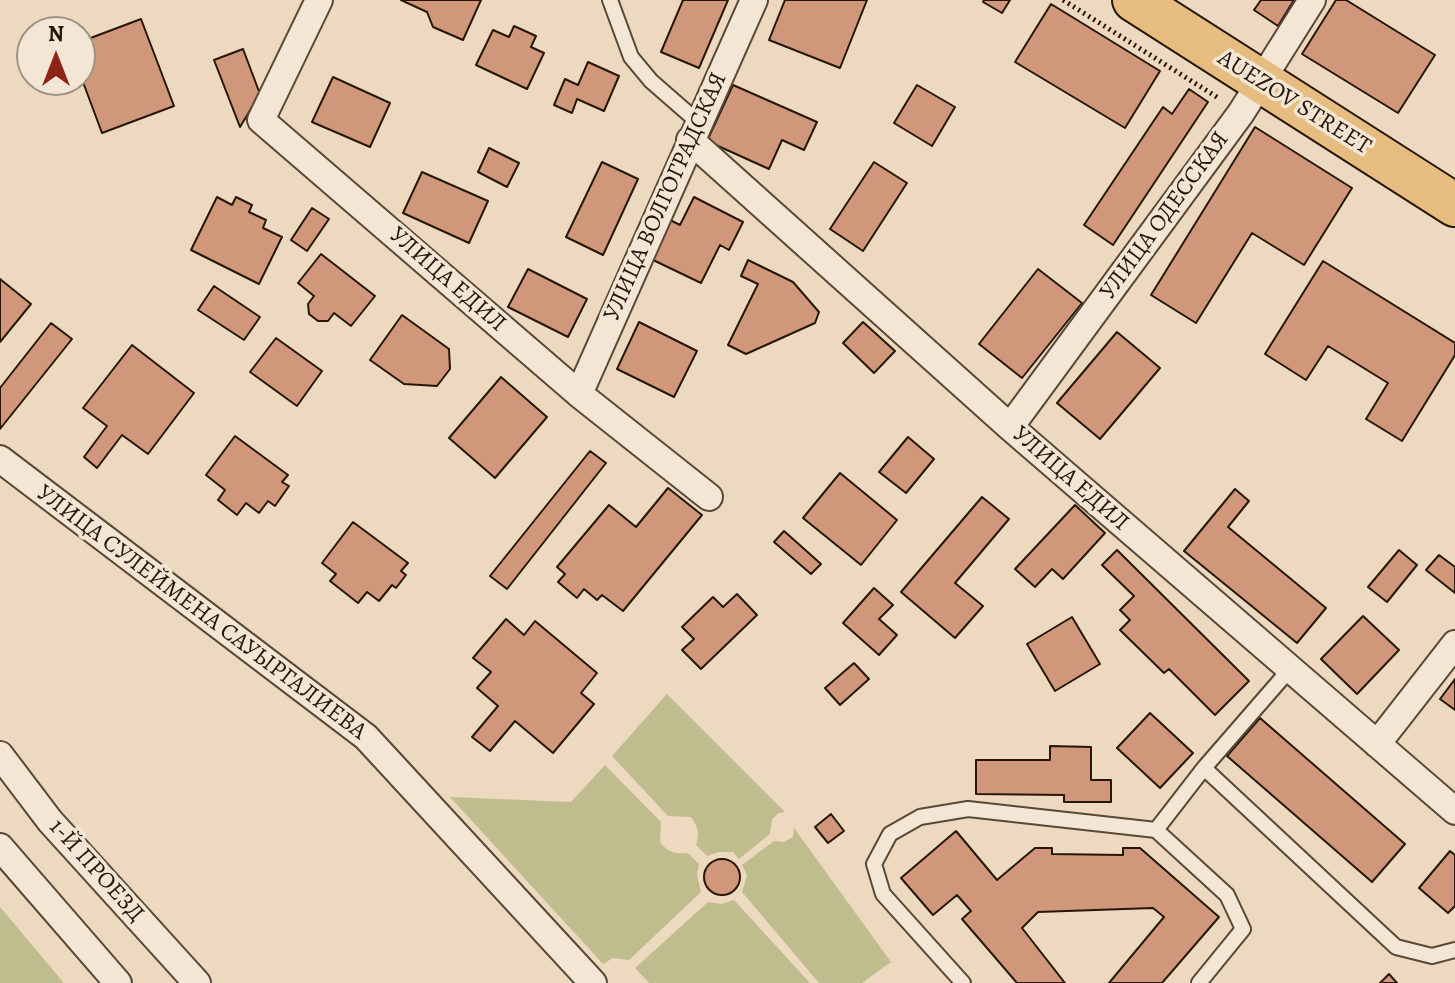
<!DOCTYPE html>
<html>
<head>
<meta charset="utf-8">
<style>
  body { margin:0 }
  #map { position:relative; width:1455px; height:983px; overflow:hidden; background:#edd9bf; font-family:Alegreya,serif }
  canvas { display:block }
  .north { position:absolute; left:16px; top:16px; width:80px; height:80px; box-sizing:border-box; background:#f3e6d5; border:2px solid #a19383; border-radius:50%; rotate:0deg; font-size:22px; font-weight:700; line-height:32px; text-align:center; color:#261709 }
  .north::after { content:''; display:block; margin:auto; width:28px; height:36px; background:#8f2418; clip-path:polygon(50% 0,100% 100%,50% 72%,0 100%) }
</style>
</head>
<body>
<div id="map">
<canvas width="1455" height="983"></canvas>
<div class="north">N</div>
</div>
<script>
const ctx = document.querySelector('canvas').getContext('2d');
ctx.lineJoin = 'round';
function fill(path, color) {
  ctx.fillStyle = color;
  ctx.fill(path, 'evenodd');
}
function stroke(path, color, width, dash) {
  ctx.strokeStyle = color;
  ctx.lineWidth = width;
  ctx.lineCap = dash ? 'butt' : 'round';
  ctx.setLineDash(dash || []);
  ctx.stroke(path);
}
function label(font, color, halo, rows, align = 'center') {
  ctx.font = font + ' Alegreya,serif';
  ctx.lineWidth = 7;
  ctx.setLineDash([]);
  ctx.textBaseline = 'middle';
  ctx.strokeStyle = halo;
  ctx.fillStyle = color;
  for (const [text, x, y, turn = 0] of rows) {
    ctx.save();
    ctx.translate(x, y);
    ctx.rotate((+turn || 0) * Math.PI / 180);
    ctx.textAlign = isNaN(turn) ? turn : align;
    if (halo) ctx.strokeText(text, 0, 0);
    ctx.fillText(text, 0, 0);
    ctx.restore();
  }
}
const green = new Path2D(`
  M667 694 785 812 779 813 772 819 770 834 739 859 733 852H719L707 856 696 845C700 833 698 827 691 817L668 816 612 756Z
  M605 765 661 822 660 842C667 852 675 854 688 853L699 864 697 875 701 892 629 960 613 958 603 964 450 797 571 802Z
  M794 828 891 962 862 983H819L742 892 747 875 742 865 774 841 784 842 793 837Z
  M734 900 810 983H649L635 968 708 902 721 904Z
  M0 907 64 983H0Z`);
const building = new Path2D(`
  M401 0H481L463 40 433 27 427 12Z
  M683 0H728L699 68 661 52Z
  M785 0H867L840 68 769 40Z
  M984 0H1010L1002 13 983 2Z
  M1261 0H1294L1278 26 1254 10Z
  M1336 0H1346L1435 55 1398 113 1302 54Z
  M1051 4 1160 71 1125 128 1015 62Z
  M141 19 174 106 102 133 80 74V42Z
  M514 26 536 36 531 47 544 53 527 89 476 65 493 30 509 37Z
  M243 49 260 94 240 127 214 60Z
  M588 62 619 76 604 111 577 99 572 113 554 105 565 79 578 85Z
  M333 77 390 103 370 147 312 122Z
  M733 85 817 122 804 150 782 140 769 169 707 141Z
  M917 85 955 107 932 146 894 123Z
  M1189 89 1208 102 1113 245 1084 225 1163 107 1172 114Z
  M1255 127 1352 188 1304 265 1252 233 1196 323 1151 295Z
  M489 148 519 163 507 187 478 172Z
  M602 162 638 179 603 255 566 237Z
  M874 162 907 183 863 251 830 229Z
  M422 172 488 201 469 243 403 213Z
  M217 197 232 205 236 197 252 205 249 212 266 220 263 228 282 237 259 284 191 250Z
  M694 197 743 222 729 250 720 245 701 283 651 259 670 220 680 225Z
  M312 208 329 219 307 251 291 240Z
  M321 254 375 296 351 326 334 313 328 321H318L309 314 308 304 314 296 298 283Z
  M748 260 793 282 819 312 815 323 746 354 728 345 758 284 741 276Z
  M1323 261 1455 343V355L1402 441 1366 419 1388 383 1328 346 1306 380 1265 354Z
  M528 269 587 299 568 337 508 307Z
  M1038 269 1082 303 1022 378 979 344Z
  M0 279 31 304 0 342Z
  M214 286 260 317 244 340 198 310Z
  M402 315 449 349 450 369 437 386 404 384 370 360Z
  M639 322 697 351 674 397 617 369Z
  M863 322 895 351 874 373 843 343Z
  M51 323 72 339 0 429V388Z
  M1117 332 1160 368 1100 439 1057 403Z
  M276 338 322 371 297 406 250 372Z
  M132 345 194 393 148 454 122 435 97 468 84 457 107 426 83 408Z
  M501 377 547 417 495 478 449 438Z
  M235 436 288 475 282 482 289 486 275 506 268 501 259 513 246 503 237 515 218 500 225 490 206 475Z
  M908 437 934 459 906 493 879 472Z
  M590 451 606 463 507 589 490 576Z
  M840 473 897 520 861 565 803 518Z
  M668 488 702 515 623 611 602 595 597 600 584 589 577 598 558 582 565 574 557 567 609 505 636 527Z
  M1235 489 1249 501 1228 527 1326 608 1297 643 1184 551Z
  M982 497 1009 519 955 583 983 606 955 638 901 592Z
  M1075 505 1105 533 1063 579 1052 569 1035 587 1015 569Z
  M353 522 408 563 401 571 406 575 396 588 392 585 379 601 367 592 358 603 330 581 336 574 322 563Z
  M784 531 821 564 811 574 774 542Z
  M1117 550 1249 681 1215 715 1169 669 1164 673 1120 630 1130 620 1120 610 1134 596 1102 565Z
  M1399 550 1417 565 1387 602 1368 587Z
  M1439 555 1455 567V593L1426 570Z
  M874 588 893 605 879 619 897 635 879 655 843 623Z
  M737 594 757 615 701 669 682 650 694 639 682 627 713 597 723 607Z
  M1363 616 1399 650 1357 694 1321 659Z
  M1072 617 1100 664 1055 691 1027 644Z
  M506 619 524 635 535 621 597 673 581 693 594 704 553 753 515 721 490 751 472 737 498 706 477 688 491 672 473 658Z
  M854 663 869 679 840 705 825 688Z
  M1455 679V710L1440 699Z
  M1150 713 1193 753 1160 788 1117 748Z
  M1260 718 1405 844 1372 882 1227 756Z
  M1050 746 1091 747V780H1111V802H1064V795L976 794V760H1050Z
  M831 814 844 831 828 843 815 827Z
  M956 831 997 880 1035 848H1052V854L1123 855V848H1140L1219 917 1162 983H1109L1164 917 1153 908 1038 912 1022 928 1065 983H1017L962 919 971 911 957 895 933 915 901 878Z
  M1450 851 1455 855V906L1448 913 1419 888Z
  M704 877a18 18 0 1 1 36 0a18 18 0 1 1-36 0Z
  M1389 974 1397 983H1380Z`);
const path = new Path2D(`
  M1063 0 1220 99`);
const lane = new Path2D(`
  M610 0 631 57 651 81 698 122
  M1290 669 1204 768 1396 947 1432 956 1455 950
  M1156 830 1204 768
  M963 983 883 894 874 864 890 834 920 817 968 809 1156 830 1227 895 1243 929 1199 983`);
const street = new Path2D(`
  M319 0 261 120 579 394 709 497
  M690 140 1010 427 1455 811
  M579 394 754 0
  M1010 427 1241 113 1312 0
  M0 459 366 737 593 983
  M1377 744 1455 644
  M0 755 50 821 197 983
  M0 847 118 983`);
const primary = new Path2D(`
  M1134 0 1455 205`);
const streetNames = [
  ["AUEZOV STREET",1294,103,32],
  ["УЛИЦА ВОЛГОГРАДСКАЯ",666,197,-66],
  ["УЛИЦА ОДЕССКАЯ",1165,216,-54],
  ["УЛИЦА ЕДИЛ",447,280,41],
  ["УЛИЦА ЕДИЛ",1070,479,41],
  ["УЛИЦА СУЛЕЙМЕНА САУЫРГАЛИЕВА",201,613,37],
  ["1-Й ПРОЕЗД",96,871,48]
];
fill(green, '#bfbd8d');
fill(building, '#d1977a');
stroke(building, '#261709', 2);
stroke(lane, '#584836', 18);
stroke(street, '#584836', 30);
stroke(primary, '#261709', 46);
stroke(path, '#261709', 5, [2, 4]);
stroke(lane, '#f3e6d5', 14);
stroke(street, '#f3e6d5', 26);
stroke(primary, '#e6bc80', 42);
label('24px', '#261709', '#f3e6d5', streetNames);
</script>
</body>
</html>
